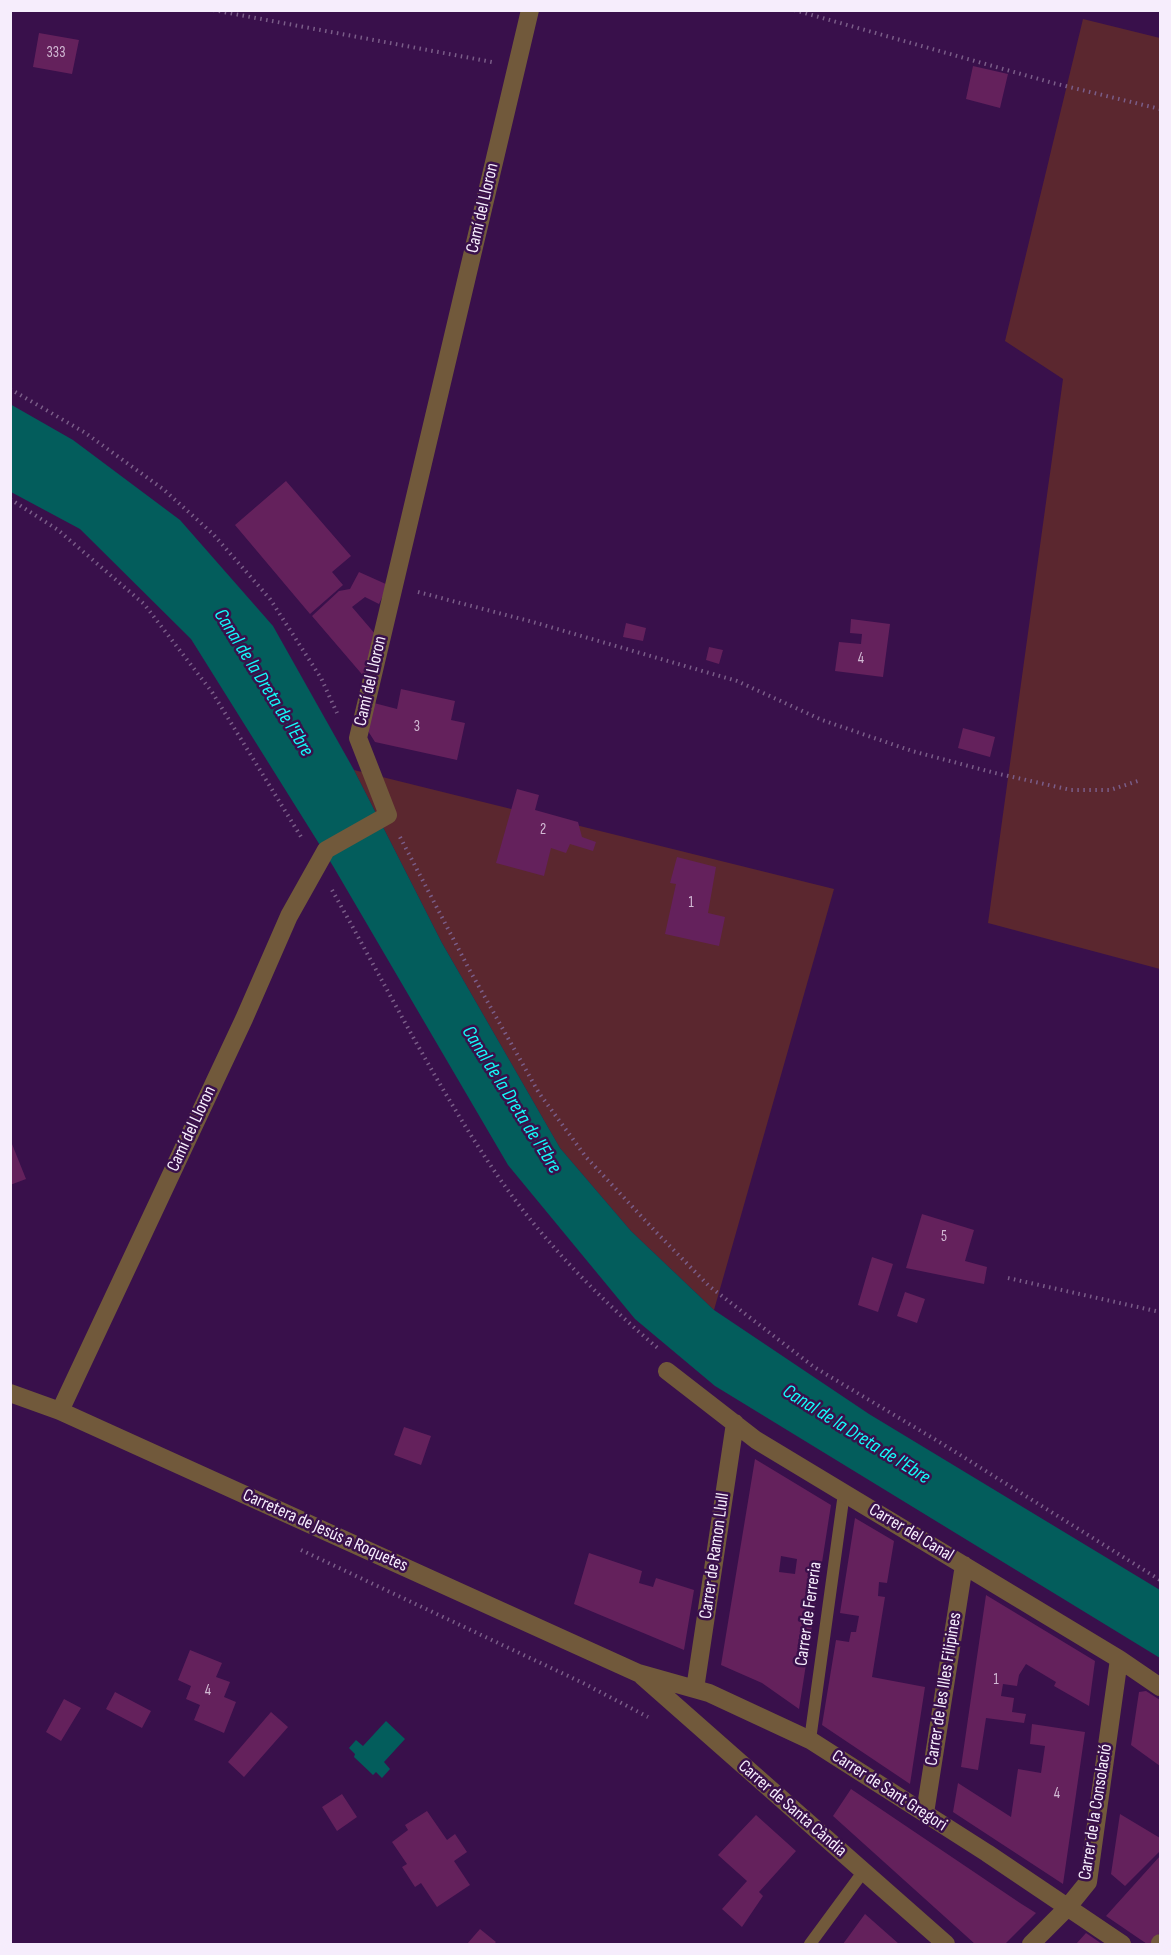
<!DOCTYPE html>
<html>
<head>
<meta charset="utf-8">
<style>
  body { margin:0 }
  #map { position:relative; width:1171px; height:1955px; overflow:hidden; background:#39104b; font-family:"Sofia Sans Condensed",sans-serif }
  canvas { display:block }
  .frame { position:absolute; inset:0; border:12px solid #f6edfc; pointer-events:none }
</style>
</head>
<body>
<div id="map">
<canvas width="1171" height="1955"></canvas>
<div class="frame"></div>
</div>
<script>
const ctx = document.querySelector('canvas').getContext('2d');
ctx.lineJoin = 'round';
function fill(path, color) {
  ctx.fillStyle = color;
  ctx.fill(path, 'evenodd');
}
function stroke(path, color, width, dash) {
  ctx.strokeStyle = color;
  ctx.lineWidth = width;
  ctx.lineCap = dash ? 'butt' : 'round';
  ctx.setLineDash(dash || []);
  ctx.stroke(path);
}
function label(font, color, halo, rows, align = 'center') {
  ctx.font = font + ' "Sofia Sans Condensed",sans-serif';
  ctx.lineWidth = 5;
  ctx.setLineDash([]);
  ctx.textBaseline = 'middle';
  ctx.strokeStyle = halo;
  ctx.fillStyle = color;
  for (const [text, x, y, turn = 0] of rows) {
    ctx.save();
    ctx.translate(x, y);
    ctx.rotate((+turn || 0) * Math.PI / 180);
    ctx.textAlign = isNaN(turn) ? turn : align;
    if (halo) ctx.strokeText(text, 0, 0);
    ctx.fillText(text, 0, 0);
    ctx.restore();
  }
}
const green = new Path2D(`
  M1083 19 1160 38V969L988 923 1063 379 1005 341Z
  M354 770 834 889 714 1310 631 1231 560 1148 442 943Z`);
const water = new Path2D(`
  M10 404 73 440 180 520 273 626 354 770 442 943 560 1148 631 1231 714 1310 869 1414 1160 1590V1658L715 1386 635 1319 508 1165 333 866 191 639 80 529 11 492Z
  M386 1721 405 1739 384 1762 390 1769 382 1778 376 1772 373 1775 354 1757 355 1754 349 1748 356 1740 363 1746Z`);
const building = new Path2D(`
  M39 33 79 40 72 74 33 67Z
  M973 66 1008 74 1000 108 966 99Z
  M286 481 351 556 332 572 343 585 310 614 235 525Z
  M359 572 388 585 379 604 365 597 352 607 376 635 366 679 312 616 339 591 350 589Z
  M851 619 890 624 883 677 835 671 839 642 861 644 862 634 850 633Z
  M626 623 646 628 643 641 623 637Z
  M709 647 723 650 719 664 706 660Z
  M401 689 455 701 451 720 465 723 457 760 375 742 368 731 374 703 397 709Z
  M963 728 995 737 990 757 958 748Z
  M517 789 539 795 535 810 578 822 582 837 596 842 593 851 570 844 566 853 551 848 544 876 496 863Z
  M677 857 716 867 708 913 725 917 719 946 665 934 676 884 670 883Z
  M10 1139 26 1179 10 1185Z
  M922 1214 974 1230 965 1261 987 1267 984 1284 906 1268Z
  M872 1257 893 1264 878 1312 858 1305Z
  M905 1292 925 1299 917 1323 897 1316Z
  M404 1427 431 1436 421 1465 394 1455Z
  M755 1459 831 1505 799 1709 762 1683 721 1665ZM781 1556 797 1559 795 1574 779 1572Z
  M855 1518 894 1541 887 1583 879 1582 878 1596 885 1597 872 1677 925 1687 910 1784 822 1725 836 1640 849 1642 851 1632H856L859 1616 840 1613Z
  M589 1553 642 1571 639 1583 653 1587 656 1578 694 1590 684 1650 574 1604Z
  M986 1595 1095 1661 1089 1706 1054 1686 1056 1682 1026 1664 1019 1675 1017 1686 1003 1684 1001 1696 1014 1698 1012 1712 1026 1714 1024 1723 986 1718 978 1770 961 1767Z
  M190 1650 222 1663 216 1677 230 1682 224 1697 236 1702 224 1733 194 1720 200 1705 186 1699 191 1686 178 1680Z
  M1146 1691 1160 1700V1766L1131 1745 1139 1692Z
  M115 1692 151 1711 142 1728 106 1709Z
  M64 1699 81 1708 61 1741 46 1732Z
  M271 1712 288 1727 244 1777 228 1762Z
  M1032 1724 1085 1732 1063 1884 953 1812 958 1783 1011 1817 1018 1769 1041 1773 1045 1746 1030 1744Z
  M851 1789 1020 1903 1036 1913 1005 1944H975L833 1816Z
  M342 1794 357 1817 337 1831 322 1807Z
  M427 1811 447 1840 455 1834 467 1852 454 1861 470 1885 437 1907 421 1883 415 1887 402 1867 407 1864 392 1842 408 1830 405 1825Z
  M1120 1814 1160 1838V1851L1125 1886 1111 1874Z
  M756 1815 796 1851 759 1892 763 1896 742 1927 722 1909 747 1881 718 1855Z
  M1160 1856V1932L1152 1944H1147L1106 1916Z
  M865 1914 899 1944H843Z
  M480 1929 496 1942 494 1944H467Z
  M1086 1933 1102 1944H1076Z`);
const path = new Path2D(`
  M213 10 492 62
  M794 10 1053 83 1160 109
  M10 389 84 432 163 489 213 534 270 599 321 678 337 713
  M10 499 58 530 144 604 212 692 303 840
  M418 592 533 622 737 681 822 720 912 751 995 773 1071 790H1110L1141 780
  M400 837 469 969 539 1093 586 1157 656 1232 709 1286 814 1367 941 1443 1160 1580
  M332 890C384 982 432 1078 491 1166 537 1235 596 1296 660 1350
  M1008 1278 1160 1312
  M301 1550 583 1683 648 1717`);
const lane = new Path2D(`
  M810 1740 844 1493
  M810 1944 863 1872`);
const street = new Path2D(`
  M667 1371 756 1440 1119 1659 1160 1687
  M10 1393 60 1411 638 1673 709 1693 810 1740 987 1853 1122 1944
  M60 1411 244 1019 289 916 326 850 388 815 358 738 530 10
  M642 1676 946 1944
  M695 1689 735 1423
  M925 1813 964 1565
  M1031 1944 1067 1908 1088 1882 1119 1659
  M1160 1944V1943`);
const numberNames = [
  ["333",56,53],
  ["4",861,659],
  ["3",417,727],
  ["2",543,830],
  ["1",691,903],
  ["5",944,1237],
  ["1",996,1680],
  ["4",208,1691],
  ["4",1057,1794]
];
const streetNames = [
  ["Camí del Lloron",483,208,-77],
  ["Camí del Lloron",371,681,-77],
  ["Camí del Lloron",192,1129,-65],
  ["Carretera de Jesús a Roquetes",325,1531,24],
  ["Carrer del Canal",911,1533,31],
  ["Carrer de Ramon Llull",715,1556,-82],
  ["Carrer de Ferreria",809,1614,-82],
  ["Carrer de les Illes Filipines",944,1689,-81],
  ["Carrer de Sant Gregori",889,1791,33],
  ["Carrer de Santa Càndia",792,1809,41],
  ["Carrer de la Consolació",1096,1812,-81]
];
const waterNames = [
  ["Canal de la Dreta de l'Ebre",263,683,58],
  ["Canal de la Dreta de l'Ebre",511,1100,58],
  ["Canal de la Dreta de l'Ebre",856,1435,32]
];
fill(green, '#5b272f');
fill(water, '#035d5c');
fill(building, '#64215c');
stroke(path, '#7a5d88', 4, [1.5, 4.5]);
stroke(lane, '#71593b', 12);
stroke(street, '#71593b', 18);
label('15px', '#d2bad4', null, numberNames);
label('18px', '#f6edfc', '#39104b', streetNames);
label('italic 20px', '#13fbf8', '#39104b', waterNames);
</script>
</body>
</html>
